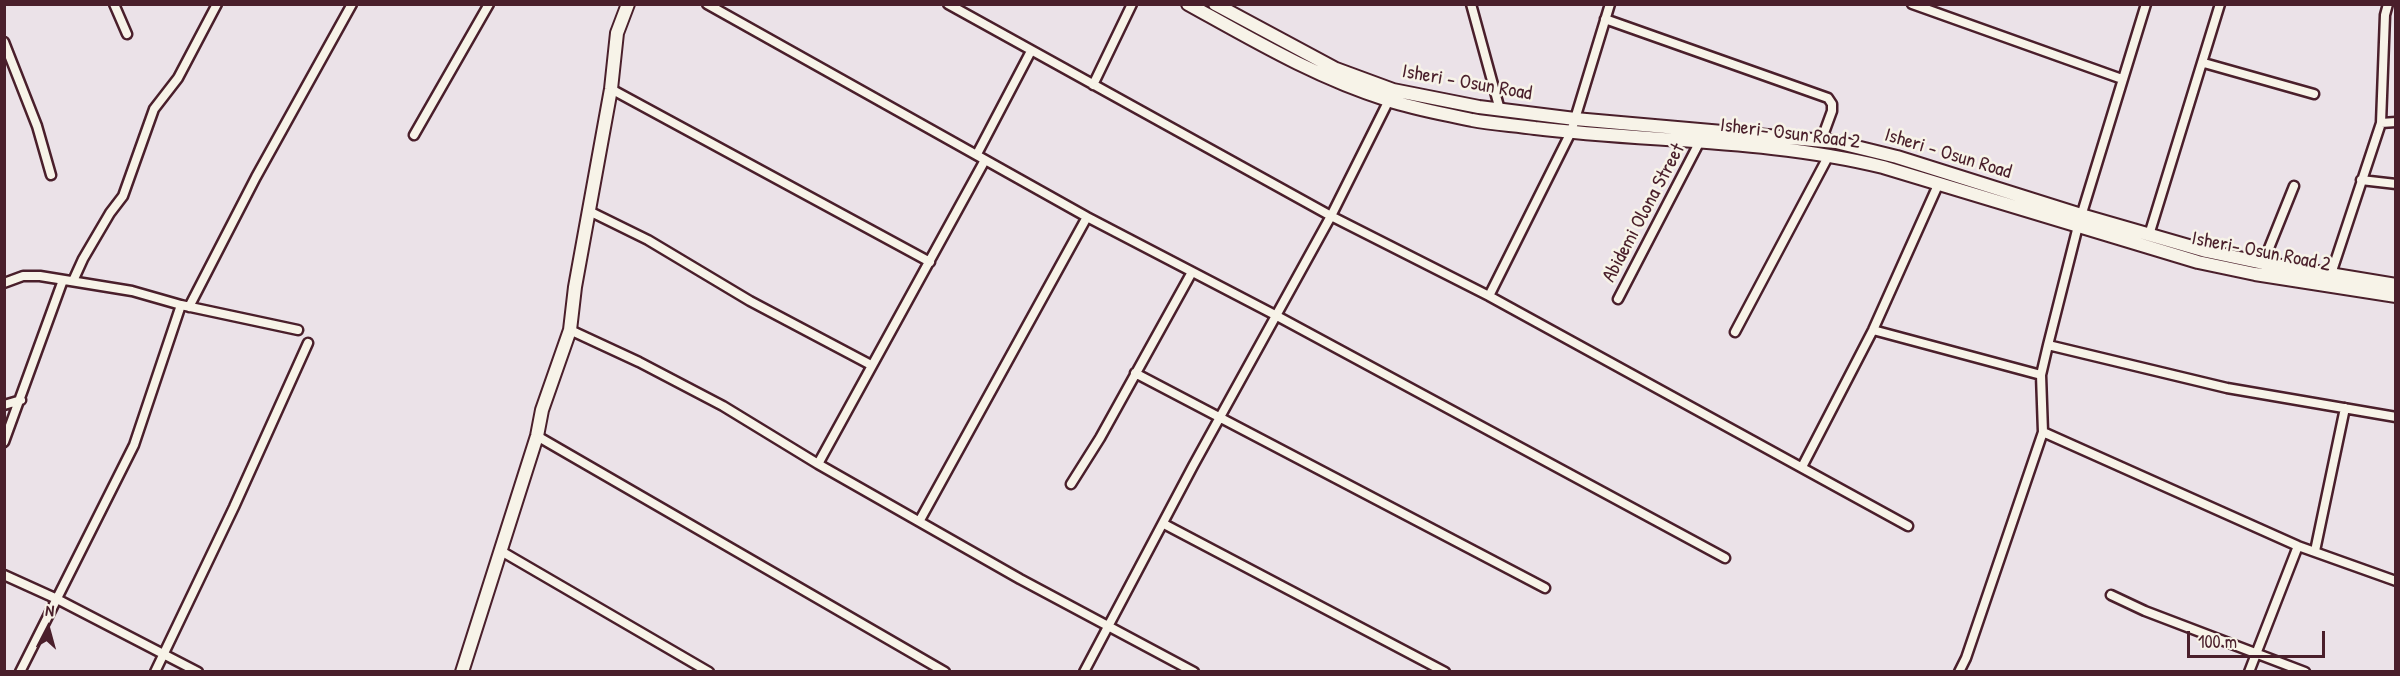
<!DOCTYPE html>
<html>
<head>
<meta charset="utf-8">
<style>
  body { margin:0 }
  #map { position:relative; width:2400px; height:676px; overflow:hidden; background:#ebe2e8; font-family:"Patrick Hand",sans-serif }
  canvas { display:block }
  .frame { position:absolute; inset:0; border:6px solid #4a1f2b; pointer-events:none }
  .north { position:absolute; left:18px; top:598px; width:60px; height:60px; -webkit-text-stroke:4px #f7f3e8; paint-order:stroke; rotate:6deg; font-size:16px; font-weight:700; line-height:24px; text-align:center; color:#4a1f2b }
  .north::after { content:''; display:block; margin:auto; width:21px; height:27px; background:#4a1f2b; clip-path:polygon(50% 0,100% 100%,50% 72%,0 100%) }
  .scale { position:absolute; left:2187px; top:631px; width:138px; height:27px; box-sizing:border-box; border:3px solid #4a1f2b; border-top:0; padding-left:8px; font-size:18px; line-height:21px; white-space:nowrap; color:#4a1f2b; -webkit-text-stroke:4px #f7f3e8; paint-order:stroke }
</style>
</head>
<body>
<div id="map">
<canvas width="2400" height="676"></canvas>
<div class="frame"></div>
<div class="north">N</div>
<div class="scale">100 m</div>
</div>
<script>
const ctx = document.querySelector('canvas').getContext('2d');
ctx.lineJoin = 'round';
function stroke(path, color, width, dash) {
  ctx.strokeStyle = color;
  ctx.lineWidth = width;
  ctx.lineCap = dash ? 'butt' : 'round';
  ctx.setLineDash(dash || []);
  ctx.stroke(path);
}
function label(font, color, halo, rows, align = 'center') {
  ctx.font = font + ' "Patrick Hand",sans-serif';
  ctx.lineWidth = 5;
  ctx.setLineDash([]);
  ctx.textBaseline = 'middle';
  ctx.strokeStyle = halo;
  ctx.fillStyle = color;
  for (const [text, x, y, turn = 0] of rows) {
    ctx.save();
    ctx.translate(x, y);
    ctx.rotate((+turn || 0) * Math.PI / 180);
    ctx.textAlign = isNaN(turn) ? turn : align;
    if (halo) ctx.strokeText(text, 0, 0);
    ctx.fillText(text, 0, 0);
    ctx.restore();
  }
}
const street = new Path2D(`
  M114 4 127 34
  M707 4 1087 217 1277 316 1725 558
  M948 4 1331 216 1489 296 1908 526
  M1471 4 1500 110
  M1912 4 2122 79
  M2146 4 2078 226 2048 345 2041 375 2043 432 2298 546 2396 581
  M1605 19 1828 98 1832 104V111L1821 141
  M4 42 37 126 51 175
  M2204 63 2314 94
  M1093 85 1132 4
  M611 89 930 262
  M2381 123 2396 122
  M414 135 489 4
  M977 154 1031 51
  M2361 180 2396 184
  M589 211 648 240 750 301 871 365
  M2149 235 2220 4
  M2263 263 2294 186
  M2331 274 2381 123 2385 15 2388 4
  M73 281 83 259 110 213 123 196 154 109 178 78 217 4
  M4 283 23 276H40L132 291 181 305 298 330
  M1489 296 1571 132 1610 4
  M1618 299 1699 143
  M189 307 256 177 352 4
  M570 330 639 362 723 406 818 464 1020 579 1194 672
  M1873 330 2041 375
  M1735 332 1829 155
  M2048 345 2227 388 2396 417
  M1135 373 1545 588
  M4 405 21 400
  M537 436 945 672
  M4 442 63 280
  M818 464 985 160
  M1802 467 1873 330 1938 185
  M1071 484 1100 438 1192 272
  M920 520 1087 217
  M1164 524 1445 672
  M501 551 709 672
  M2315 551 2345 408
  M4 575 57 599 198 672
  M2111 595 2145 611 2305 672
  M20 672 134 445 181 305
  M155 672 234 507 308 343
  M1084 672 1193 466 1331 216 1389 100
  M1959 672 1966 658 2043 432
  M2249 672 2298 546`);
const secondary = new Path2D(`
  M1188 4C1253 40 1317 78 1388 100 1415 109 1445 114 1472 120 1493 124 1515 125 1535 128 1650 142 1770 139 1883 167L2198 262 2255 274 2396 296
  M1215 4 1336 69 1393 90 1479 107 1575 119 1836 142 1897 157 2081 215 2206 251 2263 263 2396 285
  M462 672 537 436 542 410 570 330 575 287 611 89 617 33 628 4`);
const streetNames = [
  ["Isheri - Osun Road",1467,83,10],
  ["Isheri- Osun Road 2",1790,134,7],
  ["Isheri - Osun Road",1948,154,17],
  ["Abidemi Olona Street",1644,213,-62],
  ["Isheri- Osun Road 2",2261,252,11]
];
stroke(street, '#4a1f2b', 13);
stroke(secondary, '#4a1f2b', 16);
stroke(street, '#f7f3e8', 8);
stroke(secondary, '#f7f3e8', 12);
label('20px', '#4a1f2b', '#f7f3e8', streetNames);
</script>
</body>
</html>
